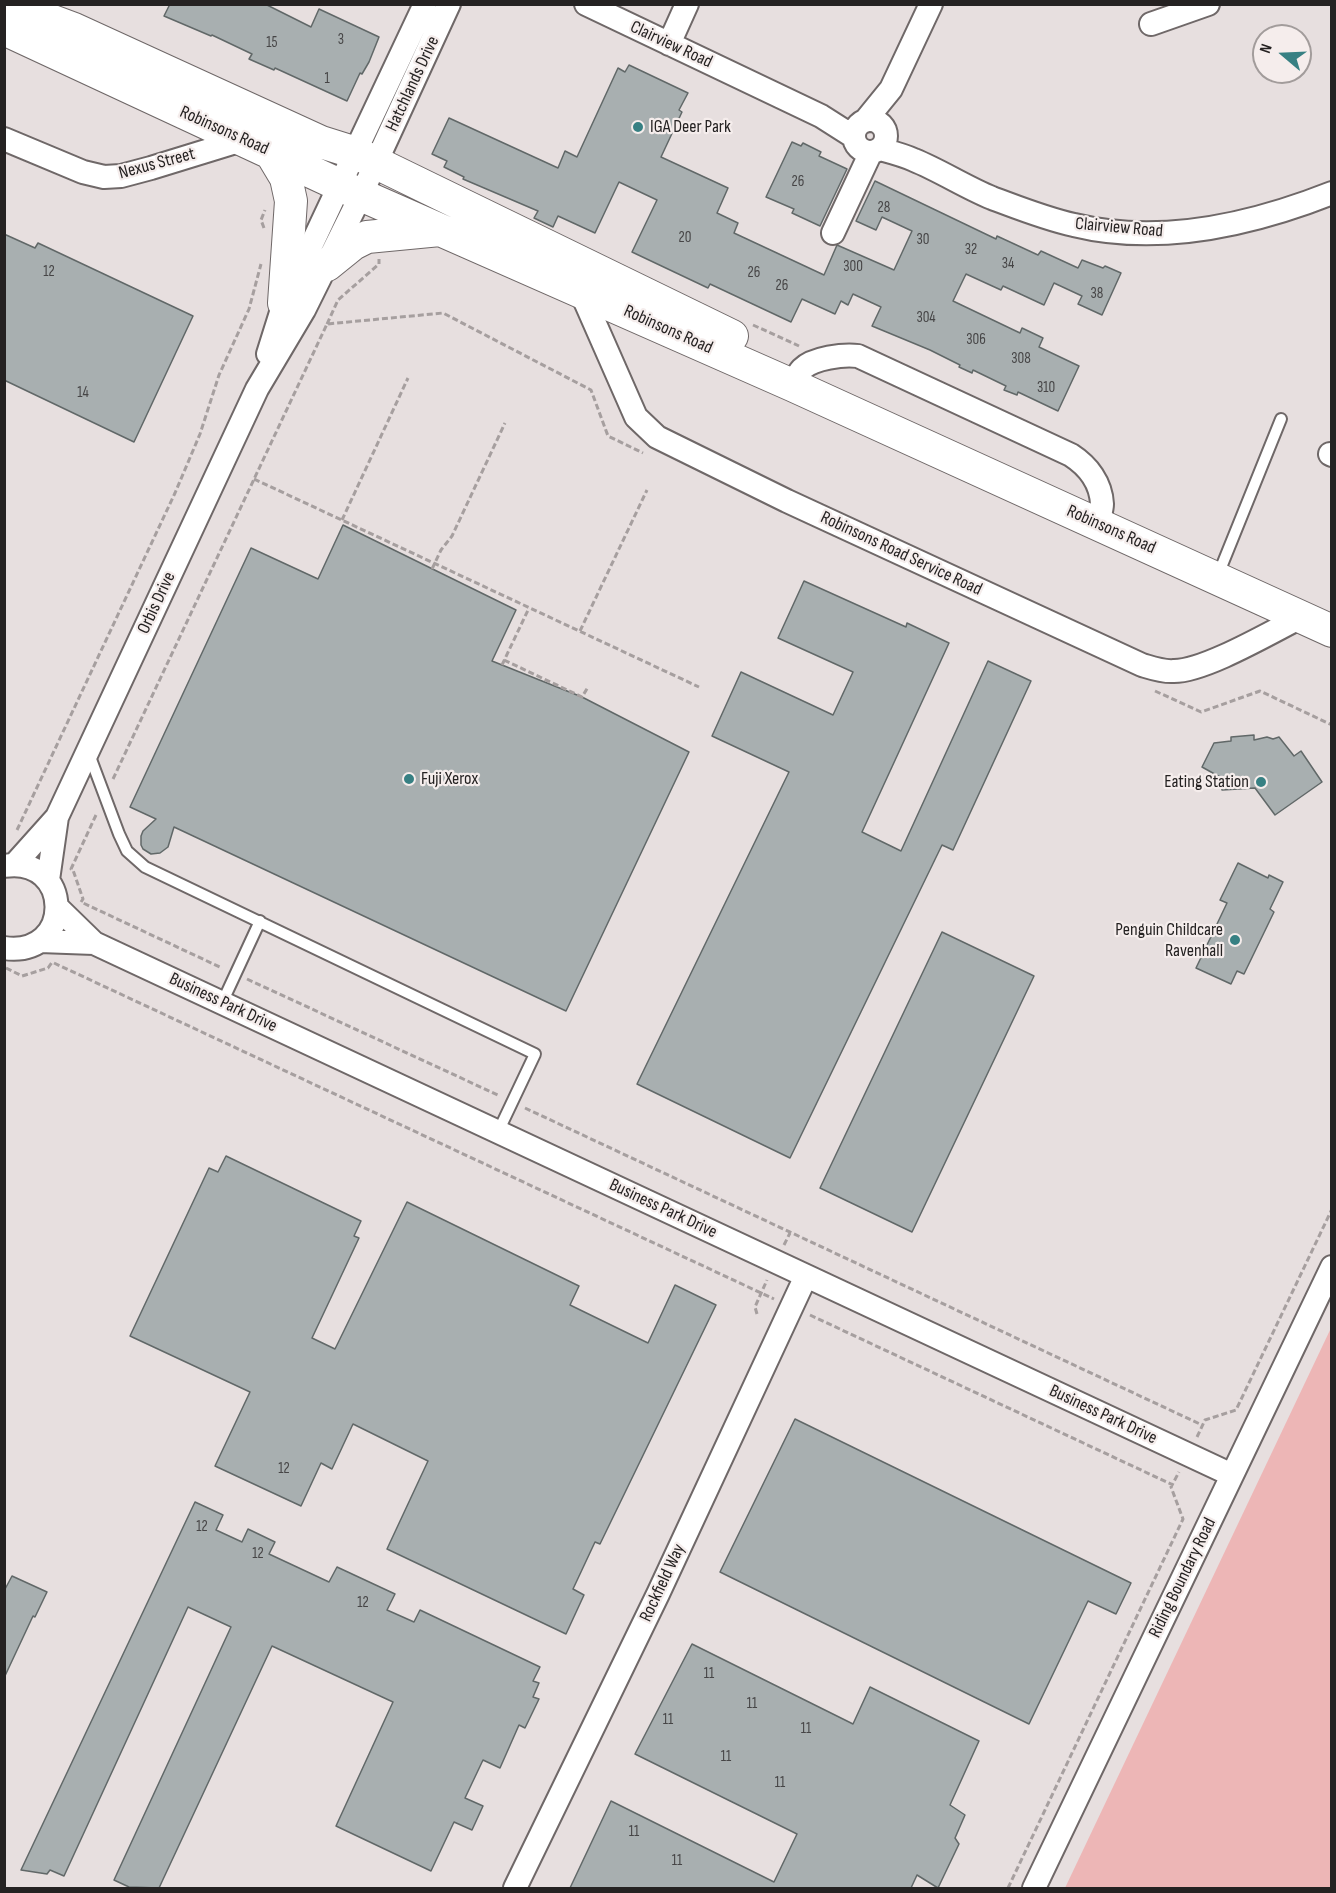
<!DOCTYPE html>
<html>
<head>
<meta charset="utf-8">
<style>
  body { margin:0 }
  #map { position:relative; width:1336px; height:1893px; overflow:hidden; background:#e7dfdf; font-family:"Sofia Sans Condensed",sans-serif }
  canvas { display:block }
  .frame { position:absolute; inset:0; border:6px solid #252222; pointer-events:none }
  .north { position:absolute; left:1252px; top:24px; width:60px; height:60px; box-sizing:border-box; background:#f5edec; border:2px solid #a29c9b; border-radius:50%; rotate:289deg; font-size:16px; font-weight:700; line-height:24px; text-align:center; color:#252222 }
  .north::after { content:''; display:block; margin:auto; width:21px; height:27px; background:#378083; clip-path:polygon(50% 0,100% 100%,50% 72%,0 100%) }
</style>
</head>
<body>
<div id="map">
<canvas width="1336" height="1893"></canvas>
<div class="frame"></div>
<div class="north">N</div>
</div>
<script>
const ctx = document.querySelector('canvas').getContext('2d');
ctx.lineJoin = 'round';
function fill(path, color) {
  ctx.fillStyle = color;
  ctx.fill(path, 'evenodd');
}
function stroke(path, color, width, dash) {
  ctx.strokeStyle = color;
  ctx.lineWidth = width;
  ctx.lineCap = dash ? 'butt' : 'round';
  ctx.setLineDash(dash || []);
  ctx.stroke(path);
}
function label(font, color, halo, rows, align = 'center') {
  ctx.font = font + ' "Sofia Sans Condensed",sans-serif';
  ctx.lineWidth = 4.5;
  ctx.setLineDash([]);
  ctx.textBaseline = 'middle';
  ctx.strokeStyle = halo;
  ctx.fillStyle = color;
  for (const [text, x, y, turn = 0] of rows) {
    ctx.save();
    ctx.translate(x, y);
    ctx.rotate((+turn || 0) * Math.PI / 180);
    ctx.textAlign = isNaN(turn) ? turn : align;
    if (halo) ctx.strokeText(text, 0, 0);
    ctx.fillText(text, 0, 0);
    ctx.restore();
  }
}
const green = new Path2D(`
  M1331 1328V1888H1065Z`);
const building = new Path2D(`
  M170 4H265L311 27 319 9 379 37 369 62 362 74 360 73 347 101 275 68 274 70 249 59 252 54 212 35 211 36 164 16Z
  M629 65 688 93 679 110 682 112 661 157 728 188 717 213 738 223 734 233 824 275 837 245 894 270 912 231 882 217 876 230 856 221 875 181 996 239 997 236 1038 255 1041 251 1078 268 1082 260 1103 268 1105 266 1121 273 1102 315 1078 304 1082 296 1054 283 1044 305 1003 286 1001 290 966 274 953 301 1020 333 1022 328 1043 338 1039 347 1079 366 1058 411 1018 392 1017 395 1004 390 1006 386 973 370 972 373 959 367 960 365 930 350 872 326 881 307 853 294 848 305 841 301 835 314 802 299 791 322 710 284 708 288 632 252 657 200 619 182 595 233 558 216 553 227 534 218 538 211 463 179 464 177 444 167 447 161 432 154 449 118 558 168 565 151 577 157 618 68 625 72Z
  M792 142 801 146 803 143 821 152 819 156 847 169 820 226 792 213 794 209 766 197Z
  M4 234 35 248 38 243 193 316 134 442 4 380Z
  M343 525 516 610 492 661 582 697 689 752 566 1011 174 827 168 847 160 853 151 854 143 849 141 845V836L143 831 156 819 130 807 251 548 318 579Z
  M804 581 906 627 907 623 949 643 862 832 901 851 988 661 1031 681 953 850 942 845 790 1158 637 1084 789 772 712 736 741 672 833 715 853 672 778 638Z
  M1254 735V740L1267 737 1273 739 1279 737 1294 756 1301 751 1322 782 1275 815 1255 788 1222 790 1220 777 1202 767 1214 743 1231 741V737Z
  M1238 863 1268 878 1269 875 1283 882 1270 909 1274 912 1244 974 1237 971 1231 984 1196 968 1227 903 1220 900Z
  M942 932 1034 976 912 1232 820 1188Z
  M226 1156 361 1221 354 1236 359 1238 312 1338 335 1349 407 1202 579 1286 570 1305 648 1343 675 1285 716 1305 600 1544 595 1542 573 1589 584 1595 566 1634 387 1549 428 1461 353 1424 332 1469 321 1463 301 1506 215 1466 250 1392 130 1336 209 1168 218 1172Z
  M795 1419 1131 1583 1116 1614 1088 1601 1029 1724 720 1572Z
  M195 1502 223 1515 216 1530 242 1542 248 1529 275 1542 269 1554 329 1582 337 1567 395 1594 387 1610 414 1622 420 1610 540 1667 533 1681 539 1683 533 1697 539 1699 525 1728 519 1725 500 1768 483 1760 465 1798 483 1806 472 1830 454 1822 431 1871 336 1826 393 1702 272 1646 159 1888 129 1887 114 1880 231 1627 188 1607 64 1876 50 1870 47 1874 21 1870Z
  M12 1576 47 1592 35 1617 33 1616 4 1678V1591Z
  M692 1644 853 1724 870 1687 979 1741 950 1805 965 1815 955 1838 959 1844 938 1888 917 1875 911 1888H570L611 1801 774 1882 797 1834 635 1754Z`);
const path = new Path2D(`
  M264 228 261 220 265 210
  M327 324 338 300 379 264V259
  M753 325 799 346
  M254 479 699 687
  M342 520 408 378
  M432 569 441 550 452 536 505 423
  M580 631 647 490
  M504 660 582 697 588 687
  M502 665 529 608
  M1155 691 1201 712 1260 691 1332 725
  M113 779 327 324 443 313 591 390 608 436 643 453
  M96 815 71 869 73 870 83 899 81 902 222 968
  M17 830 175 493 200 434 219 375 249 309 261 264
  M54 963 774 1299
  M6 968 22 976 48 968 53 961
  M247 979 500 1096
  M525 1108 1202 1425
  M784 1245 790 1233
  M757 1314 755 1307 767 1280
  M810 1315 1173 1485
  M1197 1437 1205 1420 1236 1410 1332 1209
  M1008 1888 1183 1519 1171 1487 1179 1472`);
const lane = new Path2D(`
  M1218 575 1281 419
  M89 754 119 834 127 851 145 867 535 1054 498 1132
  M222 1003 260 921`);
const street = new Path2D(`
  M586 4 821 116 854 137
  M1151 24 1208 4
  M669 44 687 4
  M854 136a16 16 0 1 1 32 0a16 16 0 1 1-32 0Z
  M865 121 891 89 931 4
  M4 139 83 172 104 177 121 176 151 168 242 140
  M880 149C891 152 903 155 914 160 941 171 965 187 992 198 1019 208 1046 219 1074 225 1160 246 1251 225 1332 193
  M833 233 871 152
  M581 292 636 417 657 437 787 501 1142 665C1152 668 1163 672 1174 671 1205 671 1271 632 1301 617
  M268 354 284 303 425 4
  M792 385C795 380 798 373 802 369 813 358 844 354 858 356L1071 455C1088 466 1101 483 1102 504 1102 510 1099 518 1098 524
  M1330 454 1332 455
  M14 865 57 817
  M4 866C73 855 75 958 4 948
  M48 880 57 817 257 389 304 310 361 195 449 4
  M57 907 94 943 1232 1475
  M40 941 94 943
  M515 1888 658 1594 806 1276
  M1034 1888 1332 1267`);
const secondary = new Path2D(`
  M7 4 74 29 321 142 356 153 732 336
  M4 29 361 195 792 385 1332 631
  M271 153 286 178 291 201 284 303
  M327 265 353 244 367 237 440 230`);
const markers = [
  [638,127,6,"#378083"],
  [409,779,6,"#378083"],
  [1261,782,6,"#378083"],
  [1235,940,6,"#378083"]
];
const numberNames = [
  ["3",341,40],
  ["15",272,43],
  ["1",327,79],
  ["26",798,182],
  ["28",884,208],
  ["20",685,238],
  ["30",923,240],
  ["32",971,250],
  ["34",1008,264],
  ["300",853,267],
  ["12",49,272],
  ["26",754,273],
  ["26",782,286],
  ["38",1097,294],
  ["304",926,318],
  ["306",976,340],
  ["308",1021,359],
  ["310",1046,388],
  ["14",83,393],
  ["12",284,1469],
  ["12",202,1527],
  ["12",258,1554],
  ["12",363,1603],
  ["11",709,1674],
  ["11",752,1704],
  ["11",668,1720],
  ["11",806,1729],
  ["11",726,1757],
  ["11",780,1783],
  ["11",634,1832],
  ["11",677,1861]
];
const streetNames = [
  ["Clairview Road",671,45,25],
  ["Hatchlands Drive",413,84,-65],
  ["Robinsons Road",224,131,24],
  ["Nexus Street",157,164,-15],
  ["Clairview Road",1119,228,5],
  ["Robinsons Road",668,330,24],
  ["Robinsons Road",1111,530,24],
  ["Robinsons Road Service Road",901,554,25],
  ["Orbis Drive",157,603,-65],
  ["Business Park Drive",223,1003,25],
  ["Business Park Drive",663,1209,25],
  ["Business Park Drive",1103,1415,25],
  ["Riding Boundary Road",1183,1578,-64],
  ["Rockfield Way",663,1583,-65]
];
const poiNames = [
  ["IGA Deer Park",650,127],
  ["Fuji Xerox",421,779],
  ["Eating Station",1249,782,"right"],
  ["Penguin Childcare",1223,930,"right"],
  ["Ravenhall",1223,951,"right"]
];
fill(green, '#edb6b6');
fill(building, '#a8afb0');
stroke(building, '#616868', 1.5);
stroke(lane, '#6f6868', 14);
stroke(street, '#6f6868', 26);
stroke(secondary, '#6f6868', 34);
stroke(path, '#a69f9f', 3, [6, 3]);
stroke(lane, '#fff', 10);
stroke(street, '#fff', 22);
stroke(secondary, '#fff', 32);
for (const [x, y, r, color] of markers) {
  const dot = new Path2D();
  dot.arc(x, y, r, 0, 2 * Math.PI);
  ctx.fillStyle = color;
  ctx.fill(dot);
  stroke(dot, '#f5edec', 2);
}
label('15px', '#464546', null, numberNames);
label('18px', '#252222', '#f5edec', streetNames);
label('18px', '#252222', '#f5edec', poiNames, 'left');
</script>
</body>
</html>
